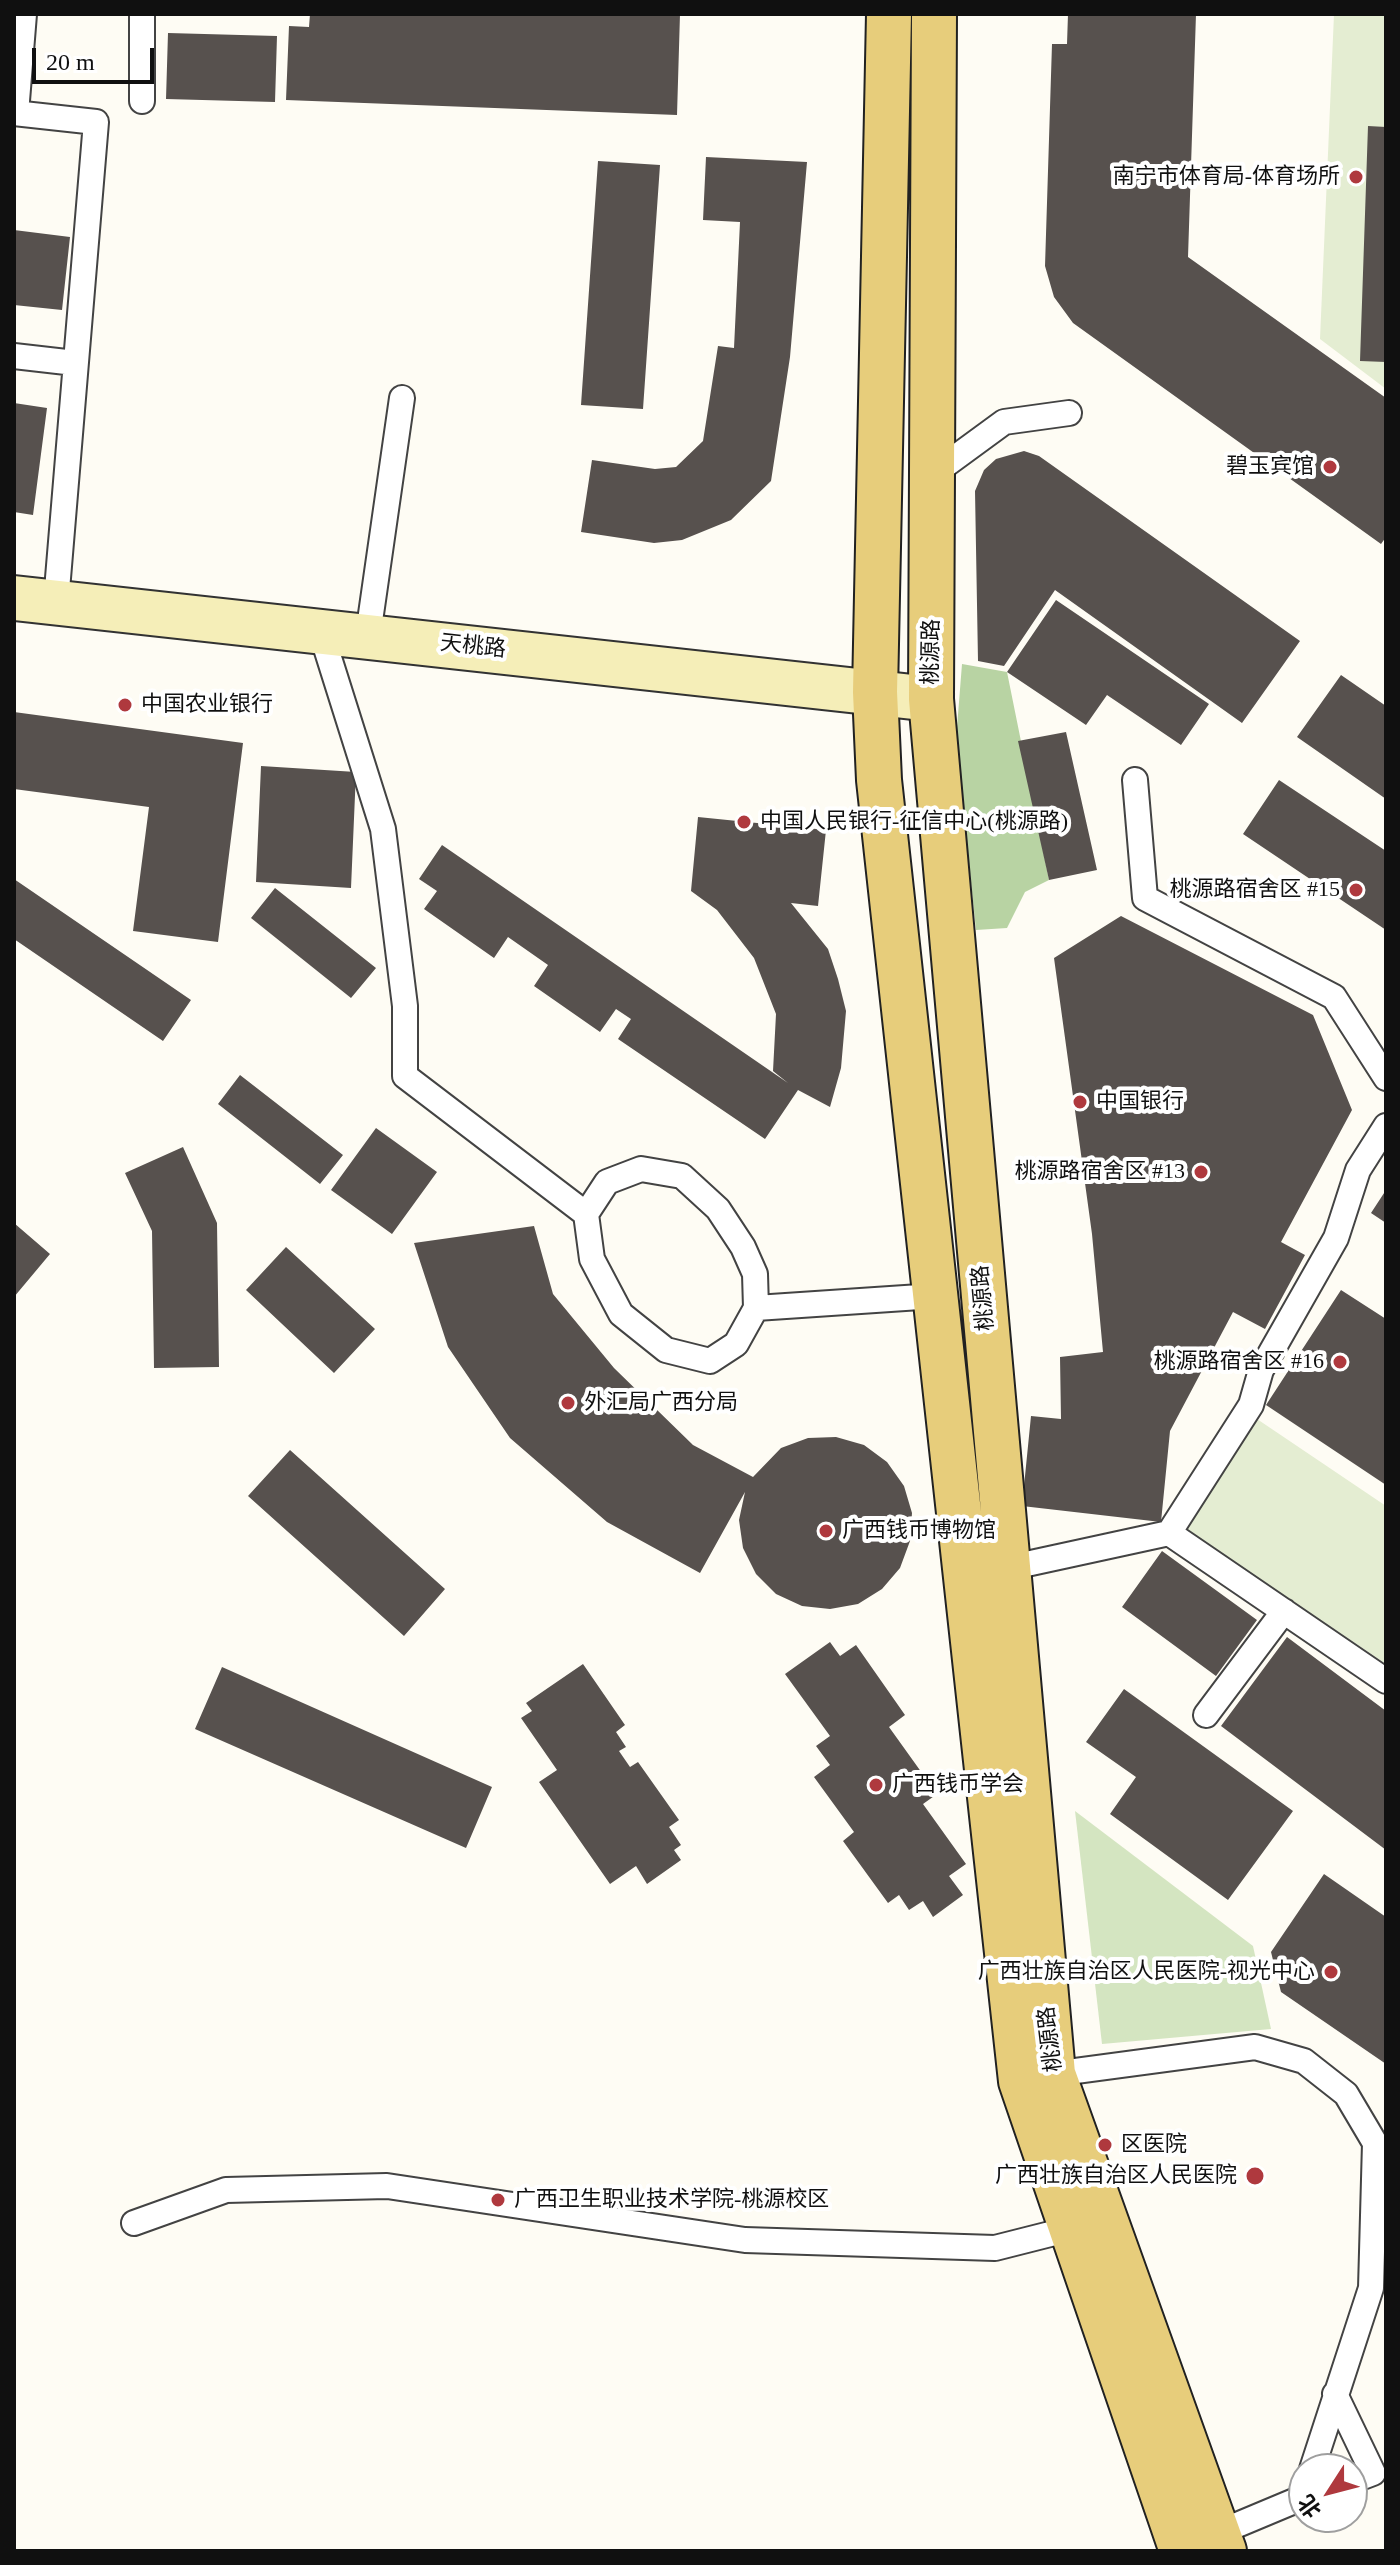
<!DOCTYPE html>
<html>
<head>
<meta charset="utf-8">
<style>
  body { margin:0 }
  #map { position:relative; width:1400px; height:2565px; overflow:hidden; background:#fefcf4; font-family:"Times New Roman","Noto Sans SC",serif }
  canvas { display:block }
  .frame { position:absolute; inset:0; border:16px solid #101010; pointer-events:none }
  .north { position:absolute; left:1288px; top:2453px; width:80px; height:80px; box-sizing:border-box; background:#fff; border:2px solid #9f9f9f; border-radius:50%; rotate:234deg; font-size:22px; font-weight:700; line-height:32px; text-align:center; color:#101010 }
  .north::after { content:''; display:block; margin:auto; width:28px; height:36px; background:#af393e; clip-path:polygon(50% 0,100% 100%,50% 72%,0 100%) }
  .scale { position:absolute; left:32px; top:48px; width:122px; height:36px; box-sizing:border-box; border:4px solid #101010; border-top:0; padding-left:10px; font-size:24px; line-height:28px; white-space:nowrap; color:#101010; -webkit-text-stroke:6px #fff; paint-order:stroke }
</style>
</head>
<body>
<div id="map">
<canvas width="1400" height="2565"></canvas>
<div class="frame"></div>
<div class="north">北</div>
<div class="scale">20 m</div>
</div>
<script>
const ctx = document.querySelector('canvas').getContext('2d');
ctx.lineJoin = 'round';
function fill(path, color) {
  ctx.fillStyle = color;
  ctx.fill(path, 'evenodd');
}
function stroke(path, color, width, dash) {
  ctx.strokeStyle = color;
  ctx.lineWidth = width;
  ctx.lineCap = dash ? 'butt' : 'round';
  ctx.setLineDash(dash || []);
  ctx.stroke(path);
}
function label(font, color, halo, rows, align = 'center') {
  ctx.font = font + ' "Times New Roman","Noto Sans SC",serif';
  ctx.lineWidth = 8;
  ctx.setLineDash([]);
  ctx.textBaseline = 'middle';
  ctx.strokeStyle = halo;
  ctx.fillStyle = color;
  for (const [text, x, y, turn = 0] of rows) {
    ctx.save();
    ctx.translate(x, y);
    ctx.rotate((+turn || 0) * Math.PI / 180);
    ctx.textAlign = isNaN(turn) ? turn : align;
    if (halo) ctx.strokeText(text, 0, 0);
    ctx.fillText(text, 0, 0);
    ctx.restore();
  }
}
const green = new Path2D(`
  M1075 1811 1253 1946 1271 2029 1102 2044Z`);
const forest = new Path2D(`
  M962 664 1007 672 1049 880 1025 892 1007 928 976 930 956 740Z`);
const pitch = new Path2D(`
  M1334 14H1386V389L1320 339Z
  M1257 1419 1386 1506V1664L1184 1528Z`);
const building = new Path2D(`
  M310 14H680L677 115 286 100 289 26 309 27Z
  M1068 14H1196L1188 257 1386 398V537L1381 544 1073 323 1054 297 1045 266 1052 44H1067Z
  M168 33 277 36 275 102 166 99Z
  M1368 126 1386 127V362L1360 361Z
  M706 157 807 162 790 357 771 481 731 520 682 540 654 543 581 532 592 460 655 469 676 467 703 441 718 346 734 348 740 222 703 220Z
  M598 161 660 165 643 409 581 405Z
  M14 230 70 237 62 310 14 305Z
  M14 403 47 408 33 515 14 512Z
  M1024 451 1039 456 1300 641 1242 723 1055 590 1004 666 978 661 975 491 984 470 996 459Z
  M1056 600 1209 704 1181 745 1107 695 1086 725 1007 672Z
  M1341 675 1386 706V799L1297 737Z
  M14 712 243 743 218 942 133 931 149 807 14 789Z
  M1066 732 1097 870 1049 880 1018 741Z
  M261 766 356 772 351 888 256 882Z
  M1279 780 1386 851V930L1243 834Z
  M698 817 826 830 818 906 791 903 828 949 838 979 846 1011 841 1068 830 1107 798 1090 765 1139 618 1039 631 1019 616 1009 600 1032 534 986 548 965 508 937 494 958 424 909 437 891 419 879 442 845 788 1083 773 1071 776 1014 754 958 717 910 691 891Z
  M14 879 191 1000 163 1041 14 939Z
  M275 888 376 968 351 998 251 918Z
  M1121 916 1313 1015 1352 1110 1281 1242 1305 1255 1265 1329 1233 1312 1170 1431 1161 1522 1022 1506 1031 1416 1061 1419 1060 1357 1103 1352 1092 1234 1054 958Z
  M240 1075 343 1155 320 1184 218 1104Z
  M376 1128 437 1172 392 1234 331 1190Z
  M183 1147 217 1223 219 1367 154 1368 152 1231 125 1173Z
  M1386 1190V1223L1371 1213Z
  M14 1223 50 1254 14 1297Z
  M534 1226 553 1294 614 1368 693 1445 753 1477 781 1448 808 1438 836 1437 864 1445 887 1462 904 1486 912 1513 910 1541 900 1568 882 1589 858 1604 830 1609 802 1606 776 1594 756 1574 743 1548 739 1520 745 1492 700 1573 607 1522 510 1438 448 1347 414 1243Z
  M286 1247 375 1329 334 1373 246 1290Z
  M1341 1290 1386 1319V1485L1266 1405Z
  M290 1450 445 1589 404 1636 248 1496Z
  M1162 1551 1257 1620 1216 1676 1122 1607Z
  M1287 1637 1386 1711V1850L1221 1726Z
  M830 1642 840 1656 856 1645 905 1715 889 1727 937 1794 923 1804 966 1864 949 1876 963 1895 933 1917 923 1901 909 1910 899 1895 888 1903 843 1841 854 1832 814 1777 830 1765 816 1746 830 1736 785 1674Z
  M583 1664 625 1725 616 1732 626 1747 619 1751 630 1767 638 1762 679 1820 669 1827 681 1845 674 1850 681 1860 647 1884 636 1866 610 1884 539 1782 557 1770 521 1718 532 1711 526 1703Z
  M222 1667 492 1787 466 1848 195 1729Z
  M1124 1689 1293 1811 1228 1900 1110 1814 1136 1777 1086 1742Z
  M1324 1874 1386 1917V2064L1281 1992 1271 1952Z`);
const service = new Path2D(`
  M142 14V101
  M14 113 96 122 56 602
  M16 113 24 14
  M14 356 75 363
  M933 474 1004 422 1069 413
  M320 629 383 829 405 1006V1076L586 1214
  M368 635 402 398
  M1135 780 1145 898 1334 997 1386 1078
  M756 1308 755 1274 743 1247 718 1209 682 1176 641 1169 607 1182 586 1214 592 1259 621 1314 666 1350 710 1361 736 1344 756 1308 935 1296
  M1169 1533 1386 1681
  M1008 1568 1169 1533 1251 1405 1261 1370 1336 1238 1358 1170 1386 1126
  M1206 1715 1284 1611
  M1053 2074 1255 2047 1304 2061 1346 2094 1375 2143 1371 2288 1312 2469
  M134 2223 226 2190 387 2186 745 2240 995 2248 1070 2229
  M1335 2394 1373 2473 1352 2481
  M1218 2533 1304 2497`);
const secondary = new Path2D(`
  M14 598 931 699`);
const primary = new Path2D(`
  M889 14 875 692 879 780 1021 2081 1182 2551
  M934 14 931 699 1053 2074 1224 2551`);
const markers = [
  [1356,177,8,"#af393e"],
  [1330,467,8,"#af393e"],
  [125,705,8,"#af393e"],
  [744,822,8,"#af393e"],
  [1356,890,8,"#af393e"],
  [1080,1102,8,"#af393e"],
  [1201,1172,8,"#af393e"],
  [1340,1362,8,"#af393e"],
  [568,1403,8,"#af393e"],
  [826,1531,8,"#af393e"],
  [876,1785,8,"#af393e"],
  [1331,1972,8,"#af393e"],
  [1105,2145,8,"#af393e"],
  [1255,2176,10,"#af393e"],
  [498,2200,8,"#af393e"]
];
const poiNames = [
  ["南宁市体育局-体育场所",1340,177,"right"],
  ["碧玉宾馆",1314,467,"right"],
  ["中国农业银行",141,705],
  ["中国人民银行-征信中心(桃源路)",760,822],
  ["桃源路宿舍区 #15",1340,890,"right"],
  ["中国银行",1096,1102],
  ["桃源路宿舍区 #13",1185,1172,"right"],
  ["桃源路宿舍区 #16",1324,1362,"right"],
  ["外汇局广西分局",584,1403],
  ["广西钱币博物馆",842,1531],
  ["广西钱币学会",892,1785],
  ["广西壮族自治区人民医院-视光中心",1315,1972,"right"],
  ["区医院",1121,2145],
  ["广西壮族自治区人民医院",1237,2176,"right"],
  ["广西卫生职业技术学院-桃源校区",514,2200]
];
const streetNames = [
  ["天桃路",473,647,6],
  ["桃源路",932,652,-89],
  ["桃源路",984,1298,-95],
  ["桃源路",1051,2039,-97]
];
fill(green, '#d4e5c1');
fill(forest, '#b8d3a3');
fill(pitch, '#e4edd2');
fill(building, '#57514e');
stroke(service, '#434343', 28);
stroke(secondary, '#323232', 48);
stroke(primary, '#212121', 48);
stroke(service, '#fff', 24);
stroke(secondary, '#f5eeb8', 44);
stroke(primary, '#e7cd7b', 44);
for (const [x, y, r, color] of markers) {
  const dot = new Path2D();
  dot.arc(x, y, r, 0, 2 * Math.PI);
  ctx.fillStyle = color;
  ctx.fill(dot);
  stroke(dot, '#fff', 3);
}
label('22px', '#101010', '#fff', poiNames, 'left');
label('22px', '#101010', '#fff', streetNames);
</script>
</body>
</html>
